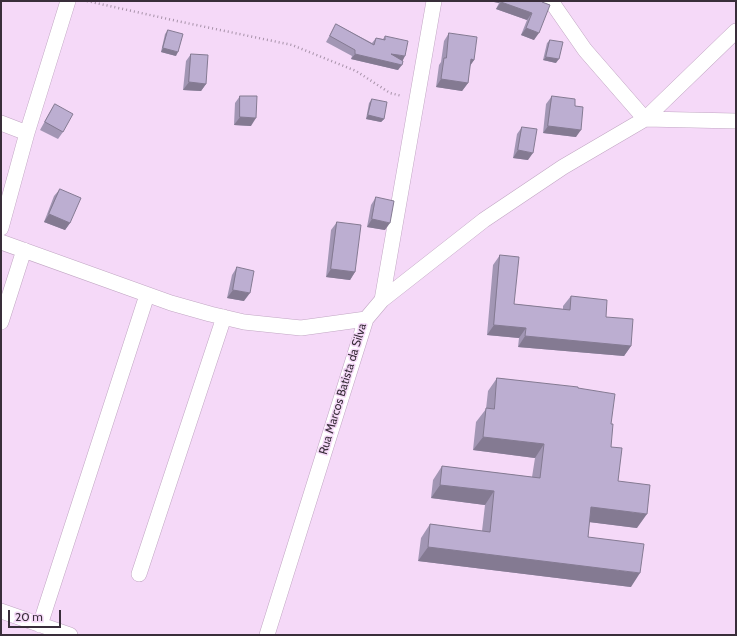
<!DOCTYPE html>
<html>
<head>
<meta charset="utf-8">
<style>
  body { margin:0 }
  #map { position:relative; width:737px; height:636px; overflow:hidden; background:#f5d9f8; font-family:Cabin,sans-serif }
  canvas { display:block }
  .frame { position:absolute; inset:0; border:2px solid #392e3a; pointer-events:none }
  .scale { position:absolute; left:8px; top:610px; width:53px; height:18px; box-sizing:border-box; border:2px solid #392e3a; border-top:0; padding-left:5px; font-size:12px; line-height:14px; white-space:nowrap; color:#392e3a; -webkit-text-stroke:3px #f5d9f8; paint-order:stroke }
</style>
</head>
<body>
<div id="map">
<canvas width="737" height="636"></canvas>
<div class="frame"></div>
<div class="scale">20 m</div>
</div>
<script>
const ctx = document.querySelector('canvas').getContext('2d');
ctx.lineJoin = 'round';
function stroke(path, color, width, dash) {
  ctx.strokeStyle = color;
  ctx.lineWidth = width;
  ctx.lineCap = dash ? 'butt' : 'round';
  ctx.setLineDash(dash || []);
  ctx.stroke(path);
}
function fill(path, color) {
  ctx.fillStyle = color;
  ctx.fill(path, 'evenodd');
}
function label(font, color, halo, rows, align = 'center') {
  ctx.font = font + ' Cabin,sans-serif';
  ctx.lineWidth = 3;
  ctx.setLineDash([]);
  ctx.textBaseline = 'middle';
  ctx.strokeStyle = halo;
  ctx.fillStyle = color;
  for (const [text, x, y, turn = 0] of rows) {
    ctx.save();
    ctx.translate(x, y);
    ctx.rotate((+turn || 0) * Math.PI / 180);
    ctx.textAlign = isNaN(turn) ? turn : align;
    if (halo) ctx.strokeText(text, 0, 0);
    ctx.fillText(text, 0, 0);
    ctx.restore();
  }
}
const path = new Path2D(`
  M87 1 177 21 292 45 356 71 390 93 402 96`);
const minor = new Path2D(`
  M549 1 553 4 585 50 645 119 736 121
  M1 123 27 133
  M1 228 27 133 68 1
  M1 242 171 303 210 314 244 322 301 328 366 319
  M382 300 434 1
  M1 322 24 250
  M139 574 224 317
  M1 611 70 635
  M40 625 147 295
  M267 635 366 319 382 300 484 220 563 167 645 119 736 31`);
const wall = new Path2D(`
  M489 1H543L534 40 521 35 527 20 496 9 499 3Z
  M336 24 372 43 376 38 383 39 385 36 402 60 398 70 351 59 352 56 326 42Z
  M168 30 176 56 161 52 165 34Z
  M449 33 474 60 470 66 468 83 462 91 436 87 439 65 441 62 444 41Z
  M550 40 556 63 543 60 547 43Z
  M191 54 206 84 201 91 183 90 186 61Z
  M240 96 251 126 234 125 235 103Z
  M552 96 575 106 576 137 543 133 546 104Z
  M372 99 384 119 381 122 366 119 369 103Z
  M55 104 63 132 58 139 40 130 50 112Z
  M522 127 528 160 513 158 517 134Z
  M60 189 70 223 65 230 44 222 54 196Z
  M376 197 385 230 367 227 371 205Z
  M337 222 355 272 350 280 326 277 331 230Z
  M500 255 514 304 563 309V306L571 296 606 317 631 346 624 356 518 347 519 338 487 335 493 265Z
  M237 267 244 301 227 298 232 275Z
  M497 378 578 388 611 424V447L618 481 637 528 589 522 588 537 631 587 418 561 421 538 430 524 482 531 485 505 431 498 433 480 442 466 532 477 535 458 473 450 476 422 486 409 488 391Z`);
const shadedWall = new Path2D(`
  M489 1H500L499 3Z
  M501 2 532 13 527 20 496 9Z
  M526 28 539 33 534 40 521 35Z
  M163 48 178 52 176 56 161 52Z
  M355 54 402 65 398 70 351 59Z
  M391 54 405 56 402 62Z
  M546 57 559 59 556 63 543 60Z
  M471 59 474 60 469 67Z
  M441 79 468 83 462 91 436 87Z
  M189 82 206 84 201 91 183 90Z
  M368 115 384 119 381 122 366 119Z
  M240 117 256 118 251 126 234 125Z
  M548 126 581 130 576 137 543 133Z
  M518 150 533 153 528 160 513 158Z
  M49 214 70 223 65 230 44 222Z
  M372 219 390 223 385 230 367 227Z
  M331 269 355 272 350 280 326 277Z
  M233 290 250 293 244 301 227 298Z
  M494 325 526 328 519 338 487 335Z
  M525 336 631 346 624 356 518 347Z
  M483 437 544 444 535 458 473 450Z
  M440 485 494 491 485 505 431 498Z
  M591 507 647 514 637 528 581 521Z
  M428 547 640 573 631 587 418 561Z`);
const building = new Path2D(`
  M502 1H543L542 2 550 5 539 33 526 28 532 13 501 2Z
  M336 24 374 45 376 38 385 40V36L408 41 405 56 391 54 403 61 402 65 355 54V50L330 36Z
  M168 30 183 34 178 52 163 48Z
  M449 33 477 37 474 60 471 59 468 83 441 79 444 58H446Z
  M550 40 563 42 559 59 546 57Z
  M191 54 208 55 206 84 189 82Z
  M240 96H257L256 118 240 117Z
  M552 96 575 99V106L583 107 581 130 548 126Z
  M372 99 387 102 384 119 368 115Z
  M55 104 73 114 63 132 45 122Z
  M522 127 537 129 533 153 518 150Z
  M60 189 81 198 70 223 49 214Z
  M376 197 394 201 390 223 372 219Z
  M337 222 361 225 355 272 331 269Z
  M500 255 519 257 514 304 570 310 571 296 607 300 606 317 633 319 631 346 525 336 526 328 494 325Z
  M237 267 254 271 250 293 233 290Z
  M497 378 578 387V388L615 394 611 424H613L611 447 622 448 618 481 650 485 647 514 591 507 588 537 644 544 640 573 428 547 430 524 490 532 494 491 440 485 442 466 540 478 544 444 483 437 486 408 494 409Z`);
const streetNames = [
  ["Rua Marcos Batista da Silva",343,389,-73]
];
stroke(minor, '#c1a6c3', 16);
stroke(path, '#a792a9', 2.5, [1, 3]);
stroke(minor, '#fff', 15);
fill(wall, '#a296b4');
fill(shadedWall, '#847a92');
fill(building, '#bcaed1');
stroke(building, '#847a92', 1);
label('12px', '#392e3a', '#f5d9f8', streetNames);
</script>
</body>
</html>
